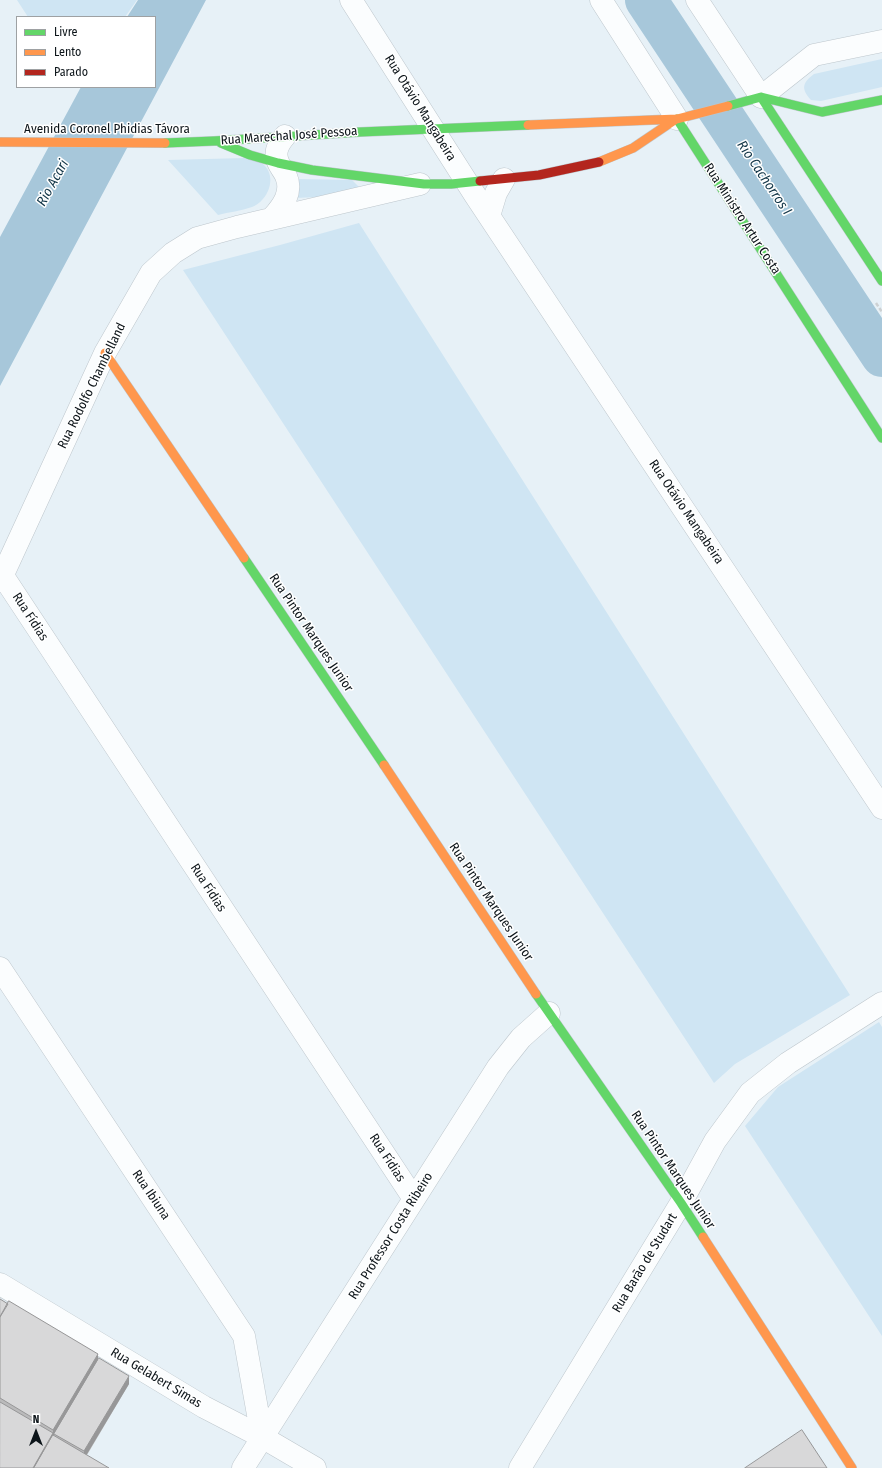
<!DOCTYPE html>
<html>
<head>
<meta charset="utf-8">
<style>
  body { margin:0 }
  #map { position:relative; width:882px; height:1468px; overflow:hidden; background:#e7f1f7; font-family:"Fira Sans Condensed",sans-serif }
  canvas { display:block }
  .legend { position:absolute; left:16px; top:16px; width:140px; height:72px; box-sizing:border-box; background:#fff; border:1px solid #9ea1a3; margin:0; padding:5px 7px; list-style:none; font-size:12px; color:#0c1419 }
  .legend li { display:flex; align-items:center; gap:8px; height:20px }
  .legend b { width:20px; border:1px solid #9ea1a3 }
  .north { position:absolute; left:16px; top:1412px; width:40px; height:40px; -webkit-text-stroke:3px #fff; paint-order:stroke; rotate:0deg; font-size:11px; font-weight:700; line-height:16px; text-align:center; color:#0c1419 }
  .north::after { content:''; display:block; margin:auto; width:14px; height:18px; background:#0c1419; clip-path:polygon(50% 0,100% 100%,50% 72%,0 100%) }
</style>
</head>
<body>
<div id="map">
<canvas width="882" height="1468"></canvas>
<ul class="legend">
<li><b style="height:5px;background:#63d668"></b>Livre</li>
<li><b style="height:5px;background:#ff974d"></b>Lento</li>
<li><b style="height:5px;background:#b3261e"></b>Parado</li>
</ul>
<div class="north">N</div>
</div>
<script>
const ctx = document.querySelector('canvas').getContext('2d');
ctx.lineJoin = 'round';
function fill(path, color) {
  ctx.fillStyle = color;
  ctx.fill(path, 'evenodd');
}
function stroke(path, color, width, dash) {
  ctx.strokeStyle = color;
  ctx.lineWidth = width;
  ctx.lineCap = dash ? 'butt' : 'round';
  ctx.setLineDash(dash || []);
  ctx.stroke(path);
}
function label(font, color, halo, rows, align = 'center') {
  ctx.font = font + ' "Fira Sans Condensed",sans-serif';
  ctx.lineWidth = 3;
  ctx.setLineDash([]);
  ctx.textBaseline = 'middle';
  ctx.strokeStyle = halo;
  ctx.fillStyle = color;
  for (const [text, x, y, turn = 0] of rows) {
    ctx.save();
    ctx.translate(x, y);
    ctx.rotate((+turn || 0) * Math.PI / 180);
    ctx.textAlign = isNaN(turn) ? turn : align;
    if (halo) ctx.strokeText(text, 0, 0);
    ctx.fillText(text, 0, 0);
    ctx.restore();
  }
}
const green = new Path2D(`
  M17 0H137L125 17H28Z
  M882 59V87L821 101 811 100C801 89 802 83 814 74Z
  M245 158C250 160 259 161 263 164 278 177 268 201 252 207 241 211 229 212 218 215L168 160Z
  M297 179 352 180 360 188 340 196 295 198Z
  M359 223 850 995 735 1064 714 1083 183 270 280 245Z
  M879 1022 882 1027V1336L745 1126 778 1087Z`);
const water = new Path2D(`
  M138 0H206L0 386V237L81 87H155V17H127Z`);
const river = new Path2D(`
  M646 0 882 356`);
const path = new Path2D(`
  M876 303 882 312`);
const street = new Path2D(`
  M351 0 475 195 882 808
  M601 0 677 119
  M697 0 761 97 814 55 882 41
  M489 216 496 193 504 179
  M272 218C283 206 293 192 286 176 284 171 280 167 278 162 274 152 278 144 285 136
  M3 576 414 1199
  M0 581 105 353 151 273 173 253 197 238 237 227 420 184
  M0 968 244 1336 262 1437
  M0 1284 204 1407 262 1437 315 1468
  M243 1468 498 1067 521 1038 549 1013
  M520 1468 681 1203 715 1141 750 1093 788 1063 882 1003`);
const fast = new Path2D(`
  M761 97 882 281
  M728 106 761 97 822 112 882 100
  M677 119 882 438
  M165 143 214 141 360 132 528 125
  M221 143 250 155 278 163 312 170 424 184H451L480 181
  M244 558 384 765
  M536 994 681 1203 703 1237`);
const slow = new Path2D(`
  M528 125 677 119 728 106
  M0 142 165 143
  M599 162 633 148 676 119
  M105 353 244 558
  M384 765 536 994
  M703 1237 852 1468`);
const jam = new Path2D(`
  M480 181 539 175 599 162`);
const wall = new Path2D(`
  M0 1299 98 1359 129 1384 87 1455 0 1468Z`);
const shadedWall = new Path2D(`
  M98 1354V1365L54 1434V1439L37 1468H33L53 1433V1430Z
  M129 1376V1384L84 1459V1451Z`);
const building = new Path2D(`
  M0 1299 8 1304 0 1317Z
  M9 1301 98 1354 53 1430 0 1398V1317Z
  M99 1358 129 1376 84 1451 54 1434Z
  M0 1402 53 1433 33 1468H0Z
  M802 1430 827 1468H745Z
  M53 1435 109 1468H34Z`);
const streetNames = [
  ["Rua Otávio Mangabeira",420,108,58],
  ["Avenida Coronel Phidias Távora",107,129],
  ["Rua Marechal José Pessoa",289,136,-4],
  ["Rua Ministro Artur Costa",742,219,57],
  ["Rua Rodolfo Chambelland",92,386,-64],
  ["Rua Otávio Mangabeira",686,512,56],
  ["Rua Fídias",30,617,57],
  ["Rua Pintor Marques Junior",311,633,56],
  ["Rua Fídias",208,888,57],
  ["Rua Pintor Marques Junior",491,902,56],
  ["Rua Fídias",387,1158,57],
  ["Rua Pintor Marques Junior",673,1170,56],
  ["Rua Ibiuna",151,1195,56],
  ["Rua Professor Costa Ribeiro",391,1236,-58],
  ["Rua Barão de Studart",645,1263,-59],
  ["Rua Gelabert Simas",156,1378,31]
];
const waterNames = [
  ["Rio Cachorros I",764,178,56],
  ["Rio Acari",53,183,-61]
];
fill(green, '#cfe5f3');
fill(water, '#a7c7da');
stroke(river, '#a7c7da', 42);
stroke(street, '#bdc6cc', 23);
stroke(fast, '#bdc6cc', 10);
stroke(slow, '#bdc6cc', 10);
stroke(jam, '#bdc6cc', 10);
stroke(path, '#cdd1d3', 2.5, [4, 2]);
stroke(street, '#fbfdfe', 22);
stroke(fast, '#63d668', 9);
stroke(slow, '#ff974d', 9);
stroke(jam, '#b3261e', 9);
fill(wall, '#bababb');
fill(shadedWall, '#979798');
fill(building, '#d8d8d9');
stroke(building, '#979798', 1);
label('13px', '#0c1419', '#fff', streetNames);
label('italic 14px', '#123648', '#fff', waterNames);
</script>
</body>
</html>
